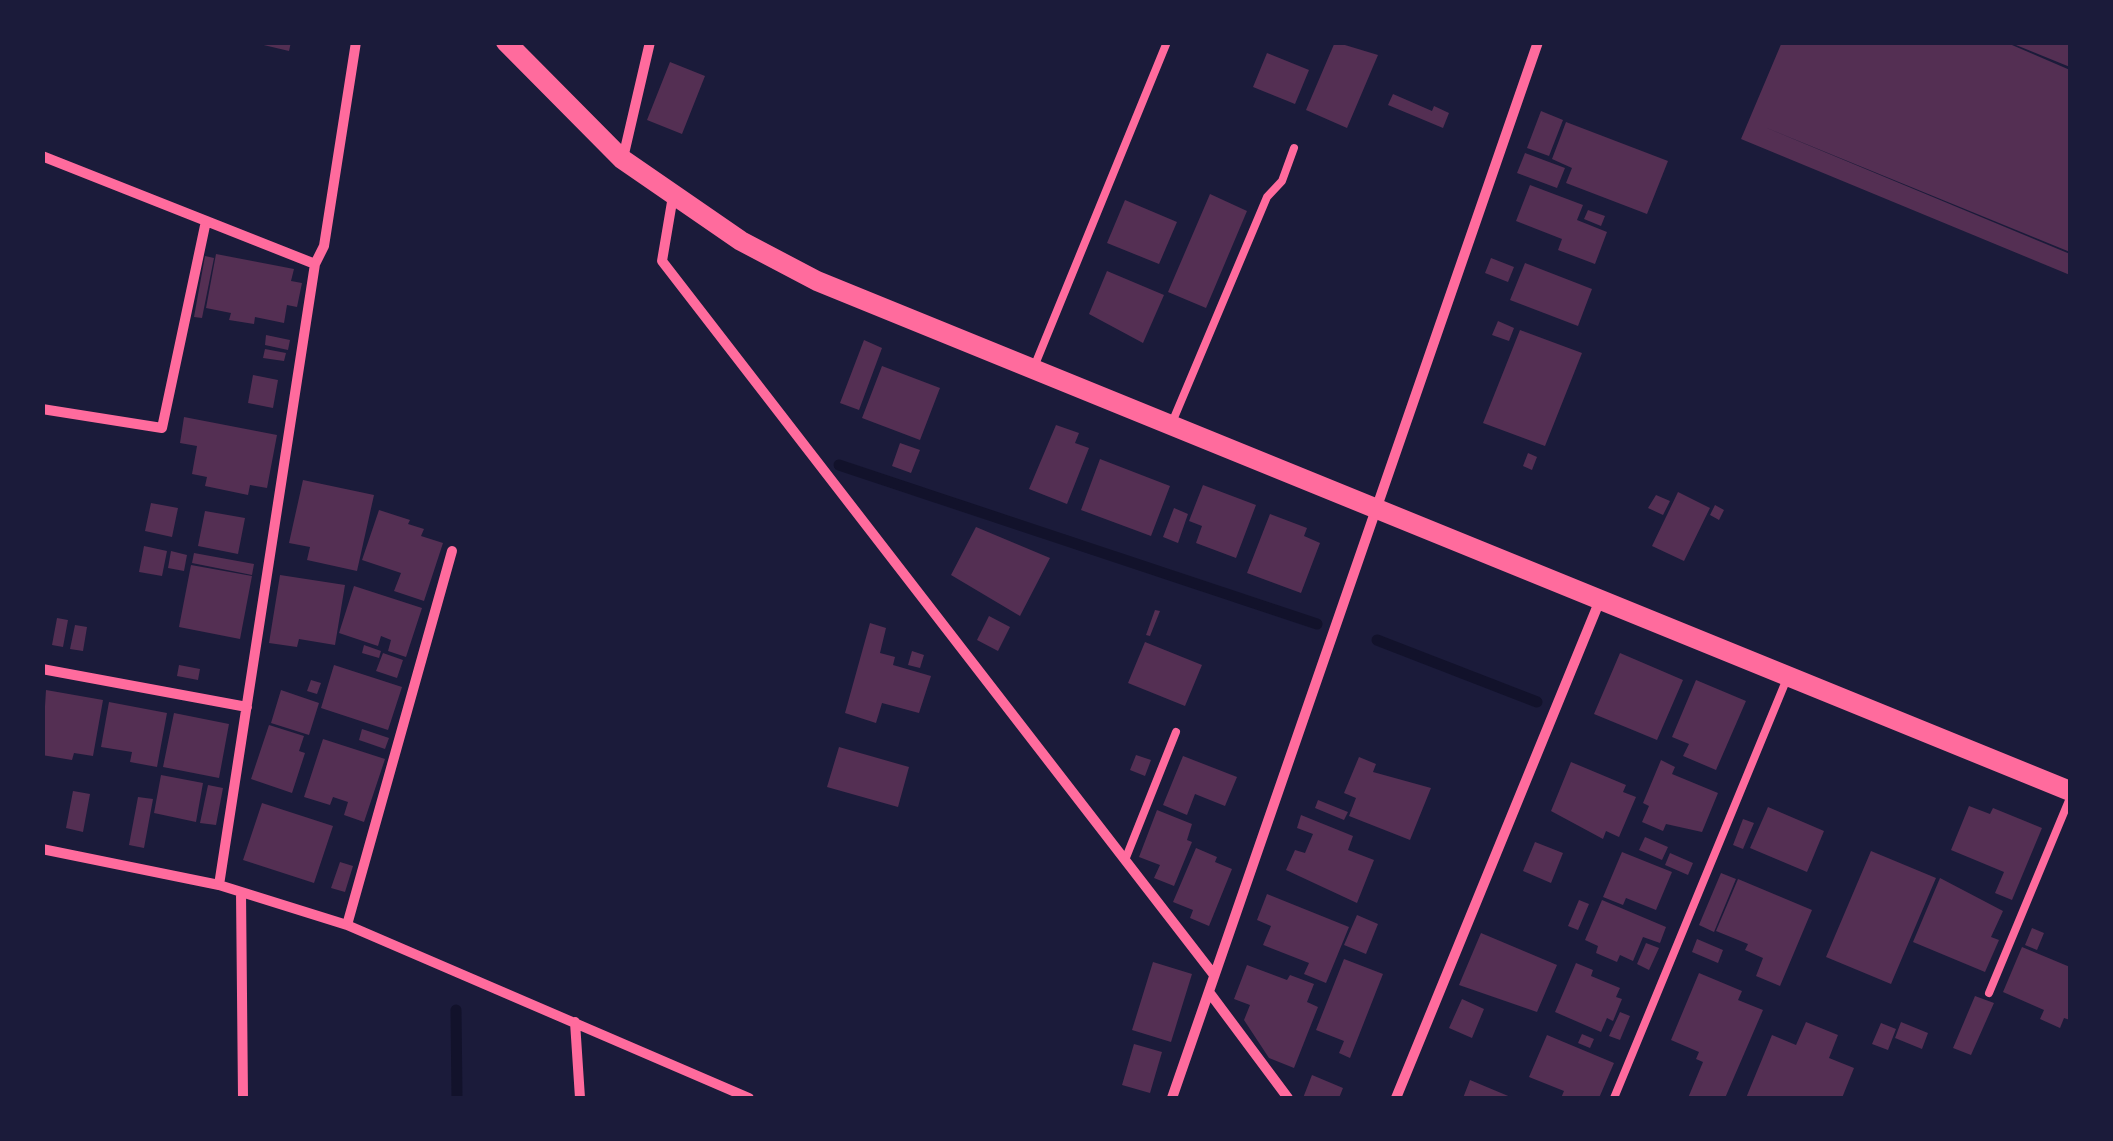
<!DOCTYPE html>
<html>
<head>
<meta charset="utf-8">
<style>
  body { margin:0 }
  #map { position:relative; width:2113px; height:1141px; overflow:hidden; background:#1b1b3a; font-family:Jost,sans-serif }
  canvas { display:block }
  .frame { position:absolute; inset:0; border:45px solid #1b1b3a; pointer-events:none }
</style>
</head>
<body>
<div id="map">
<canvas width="2113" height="1141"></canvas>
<div class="frame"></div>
</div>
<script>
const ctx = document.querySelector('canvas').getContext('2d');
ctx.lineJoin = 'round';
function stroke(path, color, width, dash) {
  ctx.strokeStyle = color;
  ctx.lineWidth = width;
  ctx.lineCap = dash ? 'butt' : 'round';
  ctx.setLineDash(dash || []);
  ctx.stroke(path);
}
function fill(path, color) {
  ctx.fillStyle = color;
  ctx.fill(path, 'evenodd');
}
const stream = new Path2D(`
  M839 465 1317 624
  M1377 640 1537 702
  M456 1010 457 1098`);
const building = new Path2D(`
  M251 42H291L289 51Z
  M1335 42 1378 55 1347 128 1306 110Z
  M1782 42H2005L2070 70V252L1762 126 2070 254V275L1741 139Z
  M2011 42H2070V67L2011 43Z
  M1267 53 1309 70 1295 104 1253 87Z
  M670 62 705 76 682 134 647 120Z
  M1393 94 1432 111 1434 106 1449 113 1443 128 1388 105Z
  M1541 111 1563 120 1549 156 1527 148Z
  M1566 122 1668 161 1647 214 1566 183 1572 168 1552 159Z
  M1525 153 1565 168 1557 188 1517 173Z
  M1530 185 1583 205 1577 220 1607 232 1595 264 1558 250 1562 239 1516 221Z
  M1210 194 1247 211 1206 308 1168 292Z
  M1125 200 1177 222 1159 264 1107 243Z
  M1588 210 1605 216 1601 226 1584 219Z
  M216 254 294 269 291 281 302 283 297 307 287 305 284 323 255 317 254 324 229 320 231 313 206 308Z
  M205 256 214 258 202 318 194 317Z
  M1491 258 1514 267 1508 282 1485 273Z
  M1525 263 1592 289 1578 326 1510 300Z
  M1107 271 1164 295 1143 343 1089 314Z
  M1498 321 1514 328 1509 341 1492 335Z
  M1520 330 1582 353 1545 446 1483 423Z
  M266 335 290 340 288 350 265 345Z
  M864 340 882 348 859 410 840 403Z
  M265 349 286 353 284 361 263 358Z
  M882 366 940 388 920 440 862 418Z
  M253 375 278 380 273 408 248 403Z
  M184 417 277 435 267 488 250 485 248 495 205 486 207 477 192 474 197 446 180 443Z
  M1056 425 1079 433 1075 443 1089 448 1067 504 1029 489Z
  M900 443 920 450 911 473 892 466Z
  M1528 453 1537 457 1532 470 1523 466Z
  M1100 459 1170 486 1151 536 1081 510Z
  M303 480 374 495 357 571 307 560 310 547 289 543Z
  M1203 485 1256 505 1236 558 1196 543 1202 526 1189 521Z
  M1678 492 1710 508 1684 561 1652 546Z
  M1656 495 1670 501 1663 515 1648 508Z
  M151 503 178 508 172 537 145 531Z
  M1715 505 1724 510 1719 520 1710 515Z
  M1174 508 1188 514 1178 543 1163 537Z
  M379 510 410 520 408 524 424 529 421 536 443 543 424 601 394 591 401 573 362 560Z
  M205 511 245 518 238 554 198 546Z
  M1270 514 1307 528 1304 536 1320 543 1301 593 1247 573Z
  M976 527 1050 558 1020 616 951 575Z
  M144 546 167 551 162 576 139 572Z
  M171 551 187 555 184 571 168 568Z
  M194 553 254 564 252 575 192 563Z
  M191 565 252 576 240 639 179 627Z
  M280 575 345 585 335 645 299 639 297 647 269 643Z
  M354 586 422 608 406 657 388 651 391 640 381 636 378 646 339 633Z
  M1155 610 1160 611 1150 636 1146 635Z
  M989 616 1010 627 998 651 977 640Z
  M57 618 68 620 63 647 52 645Z
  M870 623 886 628 880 653 895 657 893 665 931 676 919 713 882 703 876 723 845 713Z
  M75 625 87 627 83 651 70 649Z
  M1145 642 1202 665 1185 706 1128 683Z
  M364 645 381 651 379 658 362 653Z
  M912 651 924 655 920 668 908 665Z
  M383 653 403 660 397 678 376 671Z
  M1620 653 1683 680 1657 740 1594 714Z
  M179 665 200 669 198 680 177 676Z
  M334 665 402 687 388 730 321 708Z
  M311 680 321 683 317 694 307 691Z
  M1696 680 1746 701 1716 770 1683 756 1689 744 1672 737Z
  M46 690 103 700 93 756 74 753 72 760 42 755Z
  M281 690 319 703 309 735 271 723Z
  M109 702 167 713 157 767 130 762 132 752 101 747Z
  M174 713 229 724 219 778 163 767Z
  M269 725 304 736 299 751 305 753 292 793 251 779Z
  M362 729 389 738 385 749 359 740Z
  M323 739 385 759 364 822 344 815 348 802 333 797 330 805 304 797Z
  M839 747 909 767 898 807 827 787Z
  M1136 755 1151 760 1145 776 1130 770Z
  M1183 756 1237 777 1225 806 1195 794 1187 815 1163 805Z
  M1359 757 1376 764 1373 772 1431 788 1410 840 1349 816 1356 798 1344 793Z
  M1661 760 1675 767 1672 774 1718 793 1702 832 1666 824 1663 831 1642 822 1649 806 1643 803Z
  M1571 762 1626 785 1623 792 1636 797 1619 837 1606 831 1603 839 1551 811Z
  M161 775 203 783 196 822 154 813Z
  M208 785 223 788 216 825 200 823Z
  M73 791 90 794 83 832 66 828Z
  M138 797 153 799 144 848 129 845Z
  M1318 800 1348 812 1344 820 1315 808Z
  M262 803 333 826 314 883 243 860Z
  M1969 806 1990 814 1993 808 2042 828 2012 900 1995 893 2004 872 1951 850Z
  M1768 807 1824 831 1807 872 1750 848Z
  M1157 810 1192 824 1187 840 1192 842 1174 886 1154 878 1160 865 1139 857Z
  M1301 815 1353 836 1348 850 1374 860 1357 903 1286 870 1295 850 1305 853 1313 834 1297 828Z
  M1743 819 1754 823 1743 849 1733 845Z
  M1645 837 1668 847 1662 860 1639 850Z
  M1535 842 1563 853 1551 883 1523 871Z
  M1196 848 1217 857 1215 862 1232 869 1209 926 1190 918 1193 910 1173 902Z
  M1871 851 1936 878 1891 984 1826 957Z
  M1622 852 1672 872 1656 910 1626 898 1623 905 1603 897Z
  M1670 853 1693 863 1688 875 1665 865Z
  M340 862 353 866 345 892 331 888Z
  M1721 873 1736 879 1714 932 1699 925Z
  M1940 878 2003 911 1991 937 1999 940 1985 972 1913 942Z
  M1738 879 1812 910 1780 986 1756 976 1763 958 1745 950 1748 944 1716 931Z
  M1267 894 1349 927 1326 983 1304 974 1309 963 1263 945 1271 926 1257 920Z
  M1579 900 1589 904 1578 930 1568 926Z
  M1602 900 1666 927 1660 943 1643 937 1633 961 1620 955 1617 962 1596 953 1598 946 1585 940Z
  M1357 915 1378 924 1366 954 1344 945Z
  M2032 928 2044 933 2037 950 2025 945Z
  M1481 933 1557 965 1537 1012 1459 985Z
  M1697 939 1723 950 1718 963 1692 952Z
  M1646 943 1659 948 1649 970 1637 964Z
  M2022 947 2070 967V1020L2064 1018 2060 1028 2040 1019 2044 1010 2003 992Z
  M1344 959 1383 974 1350 1058 1339 1053 1344 1041 1316 1030Z
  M1153 962 1192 974 1171 1042 1132 1030Z
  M1576 963 1593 970 1591 976 1620 988 1616 997 1622 999 1613 1021 1607 1018 1601 1032 1555 1012Z
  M1247 965 1287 980 1290 975 1314 984 1307 1002 1318 1007 1294 1068 1269 1058 1244 1020 1250 1005 1234 999Z
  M1699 973 1742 991 1738 1000 1763 1010 1725 1098H1688L1703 1062 1696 1059 1699 1052 1671 1040Z
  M1975 996 1994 1003 1971 1055 1953 1048Z
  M1462 999 1484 1009 1472 1038 1449 1028Z
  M1620 1012 1630 1016 1620 1040 1609 1036Z
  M1806 1022 1838 1035 1829 1058 1854 1068 1842 1098H1746L1772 1035 1796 1045Z
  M1901 1022 1928 1033 1922 1049 1895 1038Z
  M1881 1023 1896 1029 1888 1050 1872 1044Z
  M1582 1034 1594 1039 1590 1048 1578 1043Z
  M1547 1035 1614 1063 1599 1098H1561L1564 1091 1529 1077Z
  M1134 1044 1162 1052 1150 1093 1122 1085Z
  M1312 1075 1343 1088 1339 1098H1303Z
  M1470 1080 1513 1098H1463Z`);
const service = new Path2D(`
  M1034 367 1167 42
  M1171 425 1267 197 1282 181 1294 148
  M1125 860 1176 732
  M1989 993 2070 798
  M1614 1098 1788 676`);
const minor = new Path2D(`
  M42 156 315 264 324 246 356 42
  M623 158 650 42
  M673 196 662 261 1214 975
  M42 409 162 428 206 221
  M42 669 247 707
  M42 849 219 885 347 925 749 1098
  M219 885 315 264
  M241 892 243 1098
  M347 925 452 551
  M1209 992 1288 1098
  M575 1022 580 1098
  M1172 1098 1538 42
  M1396 1098 1600 600`);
const secondary = new Path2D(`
  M506 42 622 159 741 241 817 281 2070 791`);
stroke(stream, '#12122b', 11);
fill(building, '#542f53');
stroke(service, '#ff6b9d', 8);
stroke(minor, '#ff6b9d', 10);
stroke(secondary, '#ff6b9d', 20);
</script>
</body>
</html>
